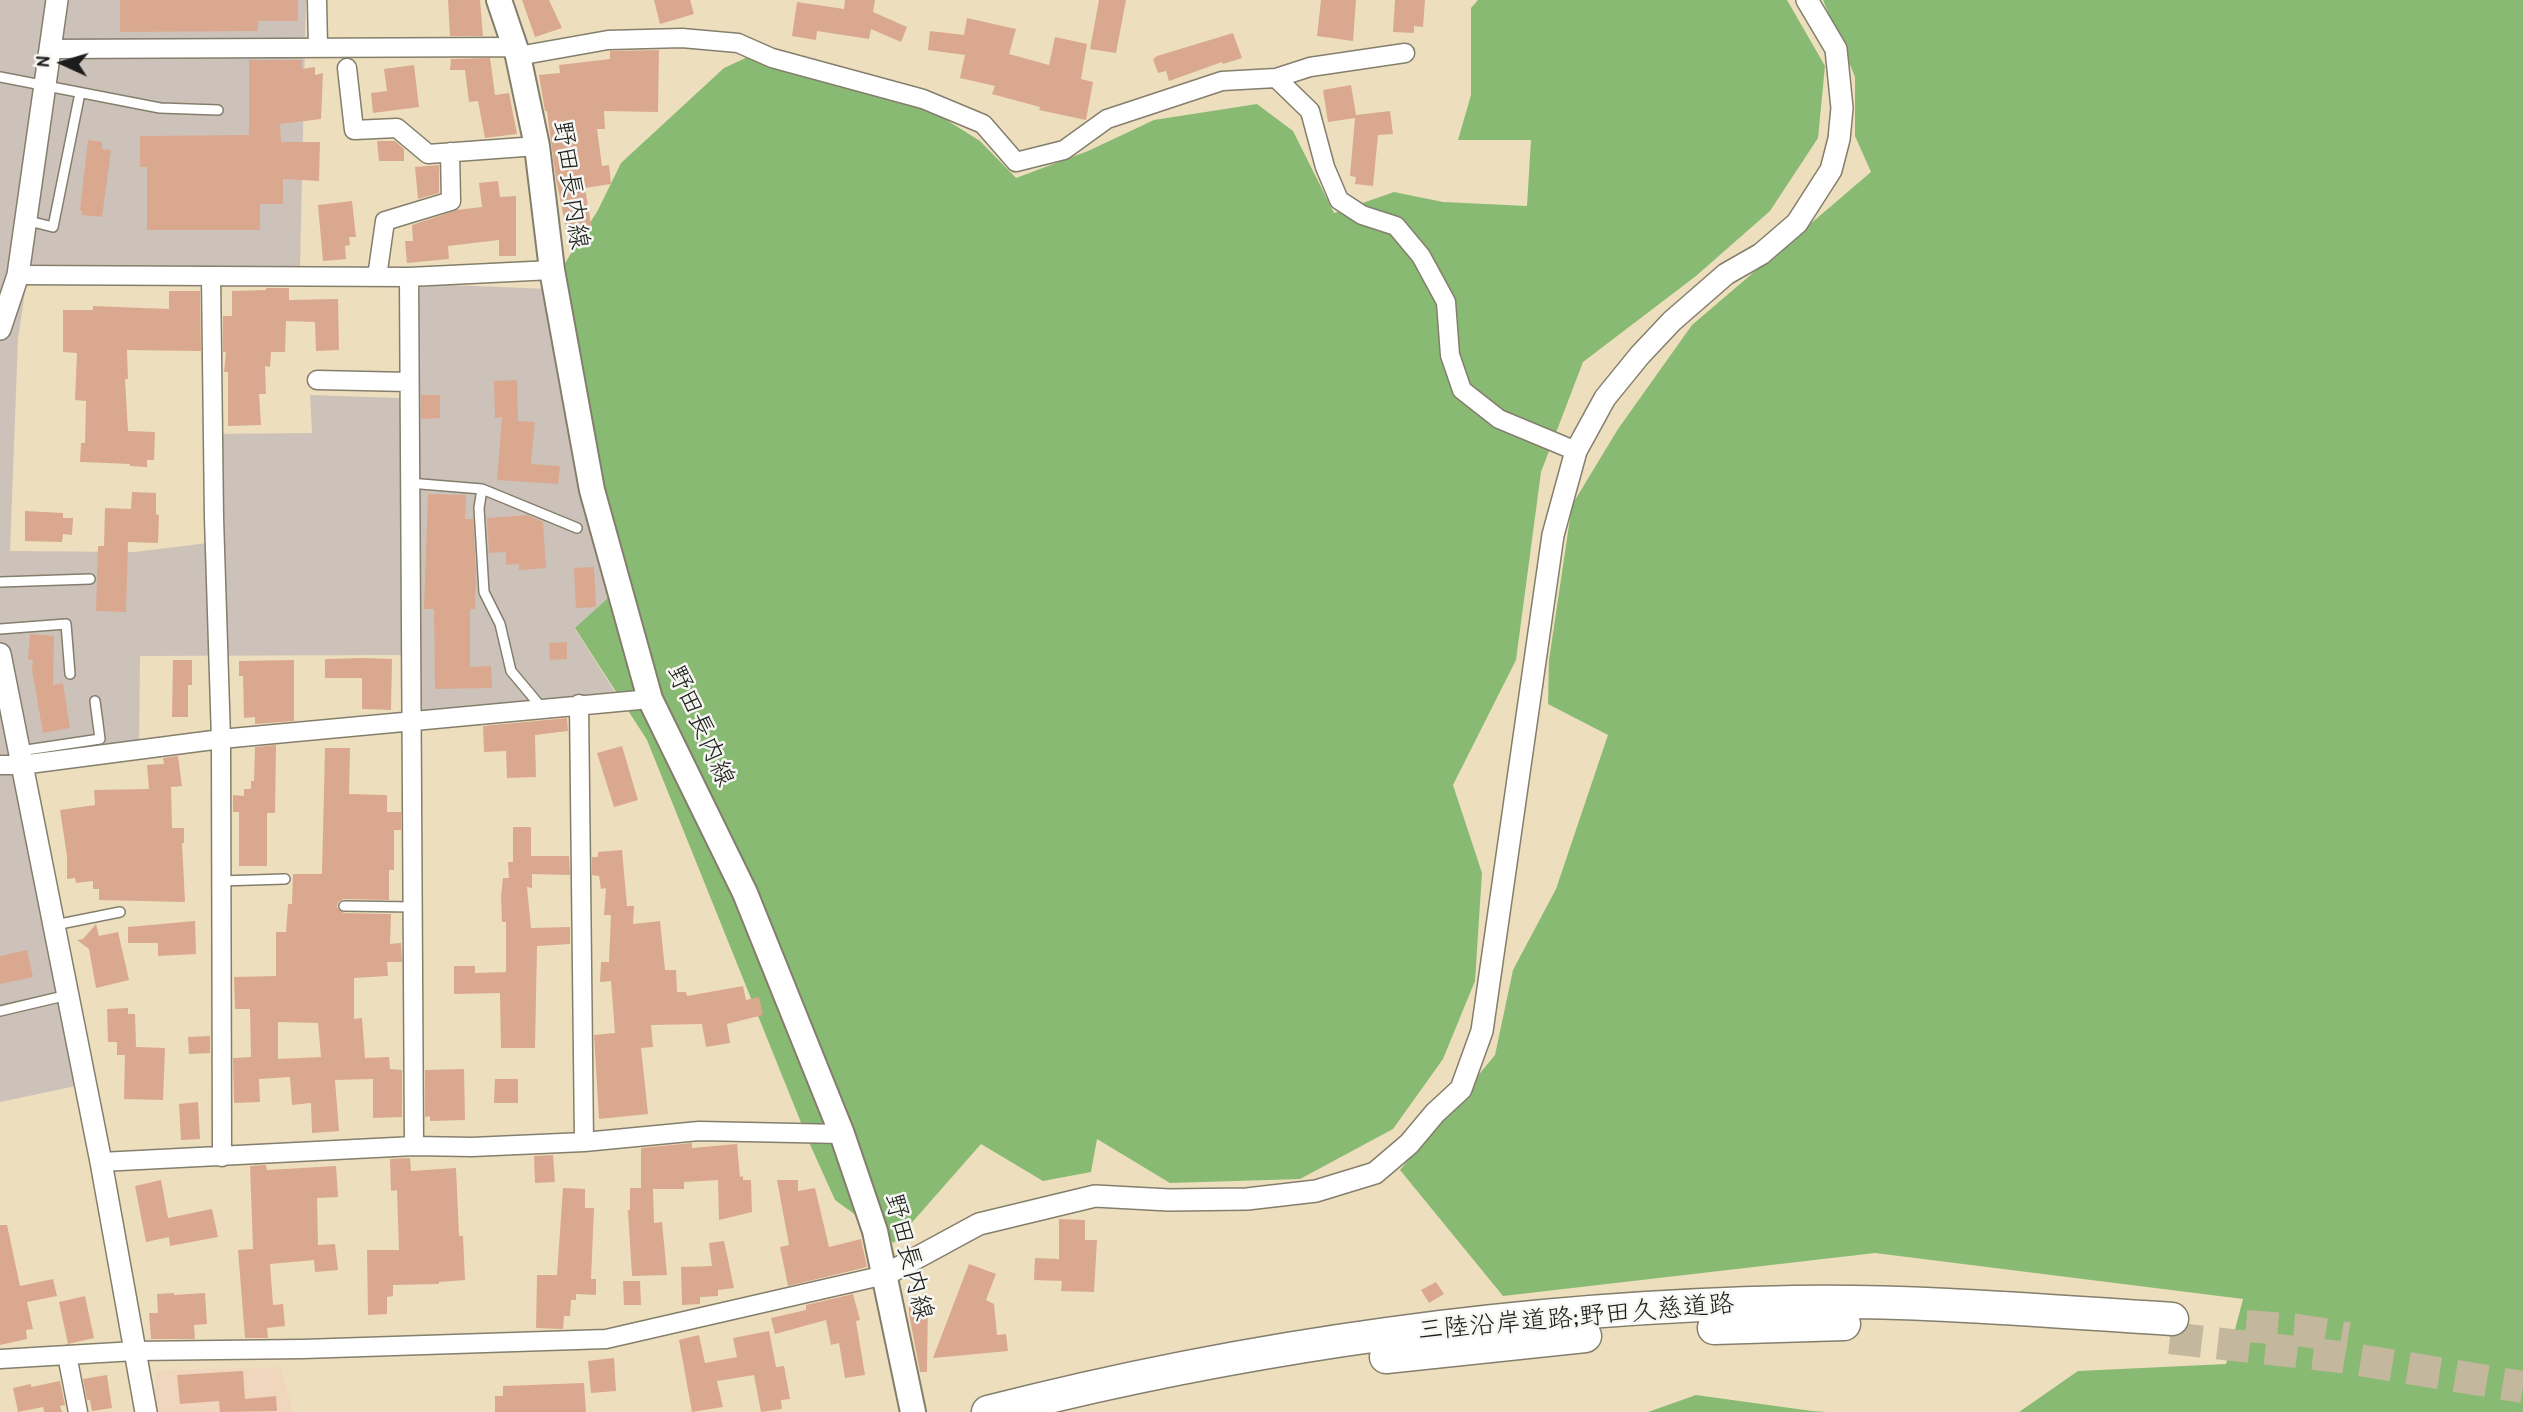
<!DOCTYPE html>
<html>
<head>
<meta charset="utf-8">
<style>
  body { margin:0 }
  #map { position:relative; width:2523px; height:1412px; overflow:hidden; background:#eddfbd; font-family:"Patrick Hand",sans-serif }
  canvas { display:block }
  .north { position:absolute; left:28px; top:28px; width:70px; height:70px; -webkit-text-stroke:5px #f6f6f2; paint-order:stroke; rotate:274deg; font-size:19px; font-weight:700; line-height:28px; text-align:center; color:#1c1c1c }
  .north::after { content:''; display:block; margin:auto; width:24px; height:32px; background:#1c1c1c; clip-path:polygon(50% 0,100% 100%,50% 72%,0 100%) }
</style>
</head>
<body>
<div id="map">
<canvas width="2523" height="1412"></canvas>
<div class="north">N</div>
</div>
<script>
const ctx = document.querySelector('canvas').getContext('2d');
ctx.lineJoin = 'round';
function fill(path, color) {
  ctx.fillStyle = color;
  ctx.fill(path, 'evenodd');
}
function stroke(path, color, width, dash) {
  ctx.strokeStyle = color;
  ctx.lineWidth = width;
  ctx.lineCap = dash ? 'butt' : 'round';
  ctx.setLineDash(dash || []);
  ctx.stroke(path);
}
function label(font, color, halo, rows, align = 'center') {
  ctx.font = font + ' "Patrick Hand","Klee One",sans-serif';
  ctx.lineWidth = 5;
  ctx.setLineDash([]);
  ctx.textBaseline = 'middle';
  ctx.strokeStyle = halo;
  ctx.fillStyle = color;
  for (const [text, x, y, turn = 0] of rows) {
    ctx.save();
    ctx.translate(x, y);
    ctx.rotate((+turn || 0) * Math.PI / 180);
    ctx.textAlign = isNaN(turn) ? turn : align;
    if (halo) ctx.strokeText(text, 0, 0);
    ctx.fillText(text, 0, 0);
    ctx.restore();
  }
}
const built = new Path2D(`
  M281 1367 293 1412H153L156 1371Z`);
const industrial = new Path2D(`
  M0 0H306L300 268 237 269 29 265 18 339 10 551 134 552 208 543 207 434 312 433 310 395 400 398 399 283 549 289 608 598 575 629 615 692 402 714V655L140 656 139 754 26 773 76 1086 0 1102Z`);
const forest = new Path2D(`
  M1478 0H1787L1825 66 1818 138 1770 211 1696 276 1583 362 1541 472 1516 660 1453 785 1482 873 1475 981 1443 1059 1393 1129 1300 1179 1170 1183 1097 1139 1091 1172 1043 1181 981 1144 894 1243 835 1200 808 1140 647 740 575 628 608 598 549 289 598 210 621 163 724 68 763 50 883 80 980 141 1016 178 1088 151 1154 120 1257 104 1293 131 1334 213 1394 192 1443 202 1527 206 1531 140H1458L1471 95V8Z
  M1823 0H2523V1412H2019L2078 1371 2226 1364 2243 1299 1875 1253 1503 1296 1400 1170 1495 1055 1513 970 1556 889 1608 735 1548 704 1549 660 1572 505 1618 429 1692 325 1871 172 1855 136V77Z
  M1696 1395 1812 1411 1826 1412H1648Z`);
const building = new Path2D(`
  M120 0H298V21H258V31L120 32Z
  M448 0H480L483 36H450Z
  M522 0H549L562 28 535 37Z
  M654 0H690L694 14 660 24Z
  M845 0H875L873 12 907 27 901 42 871 29 869 39 817 31 816 40 792 36 797 2 844 9Z
  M1099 0H1126L1116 53 1090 49Z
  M1321 0H1356L1353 41 1317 36Z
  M1395 0H1425L1423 27 1414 26V33L1393 32Z
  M967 18 1016 29 1009 54 1049 65 1055 37 1087 44 1081 79 1093 82 1086 120 1039 110 1040 107 992 94 995 86 960 78 965 55 928 50 930 31 964 35Z
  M1233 33 1242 58 1223 64 1222 62 1169 81 1166 71 1158 73 1153 59 1157 56Z
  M659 50 658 112 604 111 605 129H597L602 166 609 165 611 184 585 188 592 230 567 233 556 179 547 111H545L539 75 560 73 559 65 610 59V51Z
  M490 58 495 95 509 93 517 134 485 138 478 101 469 102 465 70H450L451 59Z
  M249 60H302V69L315 67V75L323 73 321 119 280 124 281 142H320L319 181 283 179V204H260V230H147V167H140V136L249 135Z
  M414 65 419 107 373 113 371 93 387 91 384 69Z
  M1351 85 1356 115 1390 111 1393 134 1378 135 1373 186 1355 184 1356 177 1350 176 1355 118 1328 122 1323 90Z
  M88 140 102 142V149L111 150 102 217 82 215V211L80 210Z
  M377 141H395L404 149V161H379Z
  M439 165V193L418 199 415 167Z
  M498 181 500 197 516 196V256H499V240L448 246 449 259 407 263 405 241H413L412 225 457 210 482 207 479 183Z
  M352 201 356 237H349L350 245 345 246 346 259 323 261 318 205Z
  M266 288H289V300L338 299 339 350 316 351 315 322 286 321 285 352H271L270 367 265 366 266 394H259L261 425 228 426V372H224L226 352H223V316H232V291L266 290Z
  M169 291H200L201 351 127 350 128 379H125L128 431 155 432 154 460H147V467L130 466V464L80 462 81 443H85L86 401 75 400 77 353 63 352V310H93V306L169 309Z
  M517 380 518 421 535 422 531 464 560 466 558 484 497 480 502 417 495 418 494 381Z
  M421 395H440V418L421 419Z
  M132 492 156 493V514L159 515 158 543 128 542 126 612 96 611 98 546H104L105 508 131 509Z
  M428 494 466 495 465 519H473L476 575 475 609H470V667L491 666 492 688 435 689 434 609H424Z
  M25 511 63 513V518H73L72 535 63 534 62 542 25 541Z
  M528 515 543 522 546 568 519 570V564L506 565V552L489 553 487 518Z
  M594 567 596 607 576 608 574 568Z
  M30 634 54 636 53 685 63 683 70 728 43 733 32 670 33 660 28 659Z
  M567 642V659L550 660 549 643Z
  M363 658 392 659 391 710 362 709V678H325V659Z
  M173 660H192V685H188V717H172Z
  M294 660V721L255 724V717L244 718 243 676H239V661Z
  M567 718 568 731 535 735 536 777 507 778 506 751 484 752 483 726Z
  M276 745 275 813H267V866H239V812H233V795L244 796V789H251V781H254L255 747Z
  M622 746 638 800 614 807 597 753Z
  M325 748H350L349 794 387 795V812H401V830H394V870H389V900L343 899 338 902 337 907 344 913 391 914 390 944 401 943 402 962H387L388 976 354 978V1019L362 1018 365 1058 389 1057 390 1069 402 1070V1117L373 1118V1079L335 1080 339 1131 312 1133 311 1103 292 1105 290 1077 259 1079 260 1102 234 1103 233 1058 251 1057 250 1009H235L234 977 276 976V932H286L288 904H292L293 874H322ZM278 1022 318 1023 321 1057 278 1059Z
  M178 756 182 786 171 787 172 828H184V843H182L185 902 99 900V889H93V881L76 883 75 878 67 879V856L60 810 95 805 94 790 149 789 147 765 164 764 163 758Z
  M513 827H531V856H569L570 875 532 874V888L527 887 531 928 570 927V944L537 946 535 1048H501L500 993 454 994V966H475V973L506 972V922H502L501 896 503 878H509L508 862H513Z
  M622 850 627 906H634L633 924 660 921 665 970H676L677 992H686L687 996 743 986 746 1000 759 997 763 1015 727 1024 730 1043 706 1047 702 1024 651 1025 653 1047 641 1048 648 1114 599 1119 594 1035 615 1033 611 981 600 982 601 962H609L611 915H604L606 888 601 889 599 876 592 875V857H598V852Z
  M195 921 196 954 158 956V943H128V927Z
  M96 924 99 936 118 932 129 980 96 988 89 949 77 940 83 939Z
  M27 950 33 977 0 984V956Z
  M128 1008V1014H135L136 1047 165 1048 163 1100 124 1099 125 1055H117V1042H108L107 1009Z
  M210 1036V1053L189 1054 188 1037Z
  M464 1069 465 1120 430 1121V1116L425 1117V1070Z
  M495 1079H518V1103H494Z
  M198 1102 200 1139 181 1140 179 1104Z
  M692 1143V1148L737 1144 740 1177 743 1176V1180H751L752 1212 719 1220 718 1180 684 1182V1189H653L654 1223 662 1222 667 1275 632 1276 628 1210H630V1188H641V1148Z
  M553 1155 555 1182 535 1183 534 1156Z
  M410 1158 411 1171 456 1168 459 1236H463L465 1280 439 1282V1284L393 1285V1296L387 1297V1314L368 1315 367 1250H399L397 1190 391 1191 390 1159Z
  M266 1165 267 1170 336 1166 338 1197 317 1198 318 1245 335 1244 338 1270 315 1272 314 1260 270 1264 273 1305 283 1304 285 1326 267 1328 268 1338H245L238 1250 253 1249 250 1166Z
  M161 1180 168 1218 212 1209 218 1237 170 1246 169 1237 146 1242 135 1186Z
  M777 1180H798V1191L815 1188 829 1247 861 1239 867 1267 788 1286 780 1247 789 1245Z
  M563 1188 585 1189V1208H594L591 1279H596V1295L576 1294V1300H571L570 1316H564L563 1329 536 1328 537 1275H557Z
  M1059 1219 1085 1220V1240H1097L1094 1292 1061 1291 1062 1281 1034 1280 1035 1258 1059 1259Z
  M0 1225H7L20 1286 53 1279 57 1296 27 1302 33 1329 26 1330 27 1339 0 1345Z
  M724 1241 734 1288 718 1290V1296L700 1297V1304L682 1305 681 1267 712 1266 709 1243Z
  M969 1264 996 1274 986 1300 994 1304 997 1335 1006 1334 1008 1351 933 1358Z
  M623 1281H640L641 1305H624Z
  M1436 1282 1444 1294 1429 1303 1421 1290Z
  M174 1293V1295L205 1293 207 1324 194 1325 195 1339H151L149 1313H158L157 1294Z
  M853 1294 860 1320 856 1321 865 1375 845 1378 839 1343 831 1345 826 1320 775 1334 771 1318 806 1310V1305Z
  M85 1296 94 1338 68 1344 59 1302Z
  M909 1300 928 1301 927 1372H920L909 1314Z
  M769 1331 776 1367 784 1366 790 1399 781 1400 782 1409 761 1412 754 1375 717 1381 723 1407 692 1412 679 1340 699 1335 705 1363 737 1357 733 1338Z
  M614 1358 616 1391 591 1393 588 1361Z
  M243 1371 245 1399 276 1396 277 1411 220 1412 219 1401 180 1404 177 1375Z
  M107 1375 112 1408 92 1411 90 1400H87L83 1379Z
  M60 1381 65 1405 60 1406 62 1412H44L43 1407 18 1412 13 1388 31 1384V1387Z
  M584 1383 586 1412H495V1396H503V1386Z`);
const motorwayTunnel = new Path2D(`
  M2246 1326 2298 1330 2348 1338
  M2170 1338 2341 1357 2523 1387`);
const service = new Path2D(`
  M0 77 160 108 218 110
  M25 220 53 227 80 93
  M409 483 482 489 577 528
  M482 489 479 508 484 592 500 624 511 671 542 708
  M0 582 90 579
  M0 629 66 624 70 674
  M20 751 100 739 95 701
  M220 881 285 879
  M344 906 413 907
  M55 925 120 912
  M0 1011 68 995`);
const minor = new Path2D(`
  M317 0 318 47
  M49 49 515 47
  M518 56 608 40 682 38 738 43 772 58 923 99 983 124 1016 162 1064 150 1107 119 1222 81 1276 78 1310 67 1405 53
  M347 68 354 130 397 128 428 154 537 146
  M1276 78 1310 111 1325 167 1339 200 1362 215 1396 226 1421 256 1446 302 1450 355 1462 390 1499 419 1576 451
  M18 275 409 277 552 270
  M211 276 214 518 221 739 222 1157
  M377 277 385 221 451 201 450 152
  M409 277 414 1146
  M317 380 409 382
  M579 704 584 1142
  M0 765H21L221 739 650 699
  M101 1162 414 1146 472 1147 584 1142 699 1131 842 1134
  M67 1355 78 1412
  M0 1359 135 1351 303 1349 606 1339 885 1275`);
const tertiary = new Path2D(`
  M0 329 18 275 57 0
  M0 654 101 1162 146 1412
  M885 1275 979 1224 1095 1196 1169 1200 1247 1199 1316 1191 1375 1173 1409 1144 1435 1113 1461 1089 1482 1031 1553 535 1576 451 1605 398 1640 355 1672 321 1726 274 1761 254 1797 223 1831 170 1839 139 1842 108 1836 49 1807 0`);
const secondary = new Path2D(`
  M499 0 518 56 537 146 552 270 592 490 650 699 745 893 842 1134 875 1231 913 1412`);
const motorway = new Path2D(`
  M1714 1328 1844 1324
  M1386 1357 1585 1336
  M988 1412C1249 1345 1525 1307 1794 1302 1920 1300 2046 1311 2172 1319`);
const streetNames = [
  ["野田長内線",570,185,82],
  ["野田長内線",700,726,66],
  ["野田長内線",908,1257,76],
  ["三陸沿岸道路;野田久慈道路",1576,1318,-5]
];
fill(built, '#efd6bc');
fill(industrial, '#cdc2b9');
fill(forest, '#89ba73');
fill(building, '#daa88f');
stroke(motorwayTunnel, '#c3b89d', 32, [32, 16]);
stroke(service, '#847e6c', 12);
stroke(minor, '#847e6c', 21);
stroke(tertiary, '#847e6c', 24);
stroke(secondary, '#847e6c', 28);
stroke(motorway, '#847e6c', 35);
stroke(service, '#fff', 9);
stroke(minor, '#fff', 18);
stroke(tertiary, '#fff', 21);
stroke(secondary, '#fff', 24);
stroke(motorway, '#fff', 32);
label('26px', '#1c1c1c', '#f6f6f2', streetNames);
</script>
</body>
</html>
